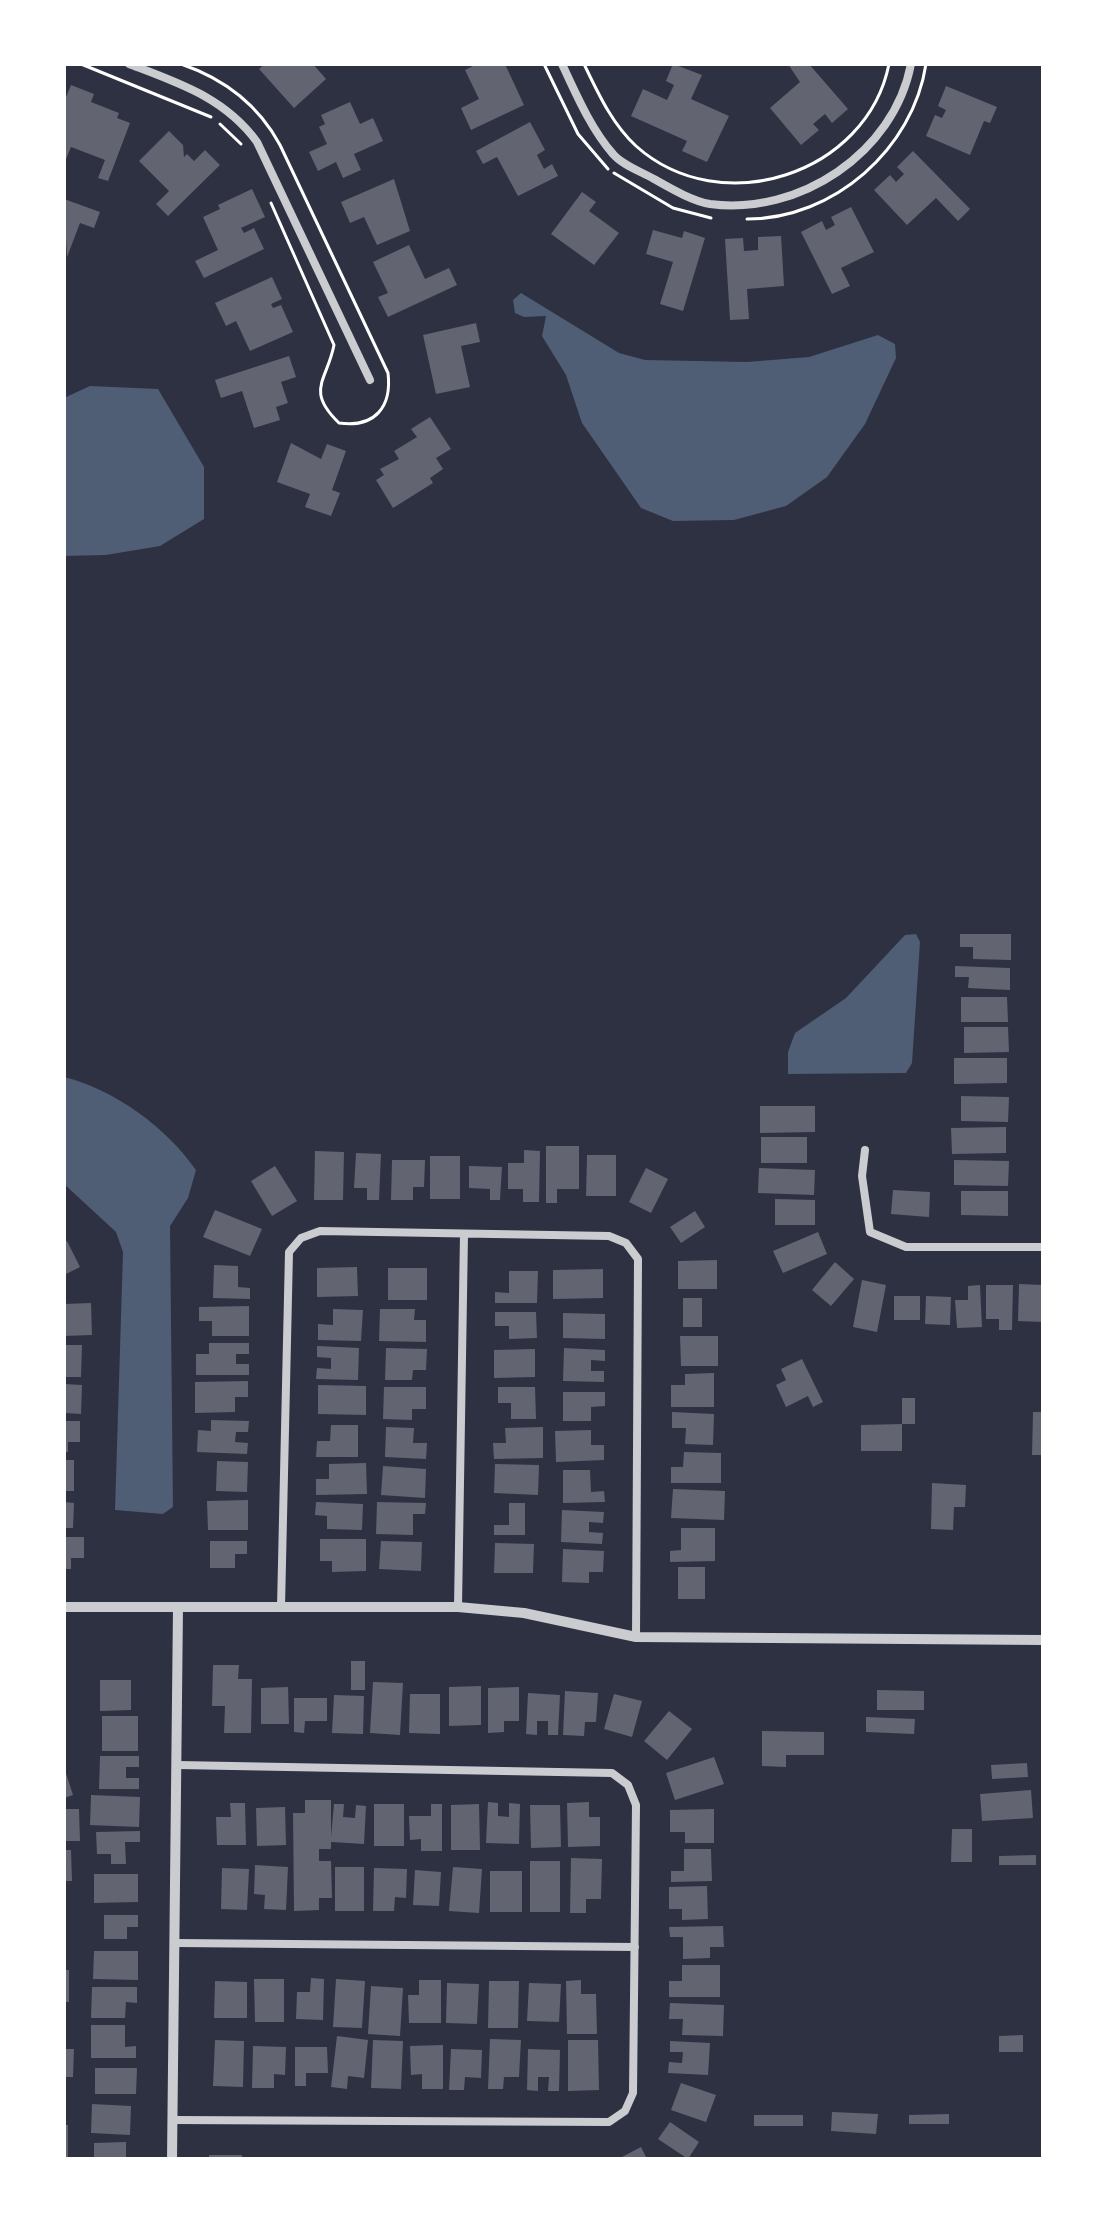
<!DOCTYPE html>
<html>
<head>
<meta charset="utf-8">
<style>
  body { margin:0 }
  #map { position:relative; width:1107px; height:2223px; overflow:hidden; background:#2d3142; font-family:Jost,sans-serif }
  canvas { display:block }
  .frame { position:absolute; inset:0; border:66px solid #fff; pointer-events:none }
</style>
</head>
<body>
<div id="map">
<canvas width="1107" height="2223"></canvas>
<div class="frame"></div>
</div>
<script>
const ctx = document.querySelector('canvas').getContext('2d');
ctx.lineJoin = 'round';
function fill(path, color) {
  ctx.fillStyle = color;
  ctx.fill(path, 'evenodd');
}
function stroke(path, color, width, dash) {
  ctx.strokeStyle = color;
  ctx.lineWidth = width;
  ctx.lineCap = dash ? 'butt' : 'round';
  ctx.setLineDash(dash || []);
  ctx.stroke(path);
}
const water = new Path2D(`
  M521 293 619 353 645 360 747 362 809 357 878 335 895 344 896 358 865 424 827 477 786 506 734 520 673 521 641 508 582 423 566 375 542 336 546 316 524 317 515 313 513 300Z
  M90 386 158 389 204 467V519L160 546 106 555 64 556V398Z
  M916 934 920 942 912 1063 906 1073 788 1074V1052L795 1033 846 998 905 935Z
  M64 1077C114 1089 167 1128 196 1170L188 1198 170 1226 173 1507 163 1514 115 1510 123 1252 116 1232 64 1184Z`);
const building = new Path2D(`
  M265 64H313L326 79 294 108 259 69Z
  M477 64H505L524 105 471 130 461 108 479 99 465 70Z
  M673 64 702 75 691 99 729 116 707 162 682 151 687 141 631 116 643 89 667 100 674 85 666 81Z
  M788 64H809L848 109 832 123 825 114 813 124 819 130 801 145 770 108 800 82Z
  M71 85 94 94 91 102 119 113 117 118 130 123 108 181 98 178 105 160 71 147 64 164V102Z
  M946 86 997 107 990 123 984 121 970 155 926 136 935 115 942 118 946 110 938 106Z
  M350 102 360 124 373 118 383 141 354 154 361 170 343 178 336 162 318 171 309 152 327 144 319 127 325 124 321 115Z
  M530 122 545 150 537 155 544 169 552 164 558 176 518 196 497 157 483 164 476 151Z
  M169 131 183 145 184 157 187 154 194 161 205 150 220 165 168 216 156 204 169 191 139 161Z
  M913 151 970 209 958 221 936 198 907 225 874 190 890 175 896 182 904 174 897 167Z
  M394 179 410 231 377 245 364 217 350 223 341 202Z
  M252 189 265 217 241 228 244 233 254 228 264 249 204 278 195 261 218 250 203 217 220 209 218 205Z
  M582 192 596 202 589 211 619 233 594 265 551 234Z
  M64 199 100 212 94 228 80 223 67 257Z
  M851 207 874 252 841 268 850 286 832 294 801 232 822 221 826 230 835 225 831 217Z
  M653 230 682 238 684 231 705 238 683 311 660 304 673 262 646 254Z
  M781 236 784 286 747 289 749 319 730 320 725 239 743 238 744 251 758 250V237Z
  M409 245 425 279 449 268 457 285 388 317 378 297 388 293 373 262Z
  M272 277 282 299 271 304 273 308 281 305 293 332 250 351 236 321 226 326 215 303Z
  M476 323 480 342 461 346 470 387 436 394 423 335Z
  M289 356 296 377 281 382 288 403 276 407 280 420 254 428 242 391 221 398 215 380Z
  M430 417 451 449 436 458 443 469 430 478 433 483 393 508 376 480 384 475 380 469 399 459 394 451 417 437 411 429Z
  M291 443 321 459 327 444 346 451 332 490 340 493 331 516 305 507 310 494 277 482Z
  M960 934H1011V960L973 959V947H960Z
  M955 966 1010 968V990L968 988 969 977H955Z
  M961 997H1007L1008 1022H961Z
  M964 1027H1008L1009 1052 964 1053Z
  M954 1058H1007V1083L954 1084Z
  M961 1096 1009 1097 1008 1122 961 1121Z
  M760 1106H815V1132L760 1133Z
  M1006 1127V1153L952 1154 951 1128Z
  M761 1137H807V1163H761Z
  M546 1146H579V1189H557V1203H546Z
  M524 1150 540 1151 539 1202H523V1189H508V1163H524Z
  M315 1151 344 1152 343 1200H314Z
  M356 1153 381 1154 379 1200H367V1188H354Z
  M587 1155H616V1196H586Z
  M430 1156H460V1199H430Z
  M392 1160H425L424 1187H413V1200H391Z
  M954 1160 1009 1161 1008 1186 954 1185Z
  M275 1166 297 1201 272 1216 251 1181Z
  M469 1166 502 1167 500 1200H490V1189L469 1188Z
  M646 1168 668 1179 651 1213 629 1202Z
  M759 1168 815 1170 814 1195 758 1193Z
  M893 1190 930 1192 929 1217 891 1214Z
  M961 1191H1008V1216L961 1215Z
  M775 1199 815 1200V1225H775Z
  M215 1210 262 1229 250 1256 203 1237Z
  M695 1211 705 1227 681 1243 670 1227Z
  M818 1232 827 1254 783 1273 773 1251Z
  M67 1241 80 1267 64 1275V1242Z
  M717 1260V1289H678V1261Z
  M835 1262 854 1279 831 1306 812 1290Z
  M214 1265 238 1266V1287L250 1288V1299L213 1298Z
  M357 1267 358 1296 317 1297V1268Z
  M388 1268H427V1300H388Z
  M603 1269V1298L553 1299V1270Z
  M509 1271H538L537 1303H495V1292L509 1293Z
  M862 1280 886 1285 877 1332 853 1327Z
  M1019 1284 1043 1285V1322L1018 1321Z
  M980 1285 982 1327 957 1328 955 1300H968V1286Z
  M986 1285H1013L1012 1330H999V1319H986Z
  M894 1296H920V1320H894Z
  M926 1296 951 1297 950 1325 925 1324Z
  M683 1298H702V1327H683Z
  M91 1303 92 1335 64 1336V1304Z
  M249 1306V1336H212V1321H199V1307Z
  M333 1309 363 1310 361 1341 318 1340V1324L333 1325Z
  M380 1309H415L414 1320H426V1342L379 1341Z
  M495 1312H536L537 1338 509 1339V1326H495Z
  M563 1313 605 1314V1339L563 1338Z
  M680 1336H718V1366H681Z
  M209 1343H249V1354H236V1364H249V1375H196V1354H209Z
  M64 1345H82L81 1377H64Z
  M317 1346 359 1348 358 1380 316 1379 317 1368 331 1369V1358L317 1357Z
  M386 1348 427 1349 426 1370H413L412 1380H385Z
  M564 1348 605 1350V1361L591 1360V1371H604V1382L563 1381Z
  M535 1349V1377L494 1378V1350Z
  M802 1359 823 1402 813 1407 808 1396 786 1407 776 1385 786 1380 781 1369Z
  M714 1373V1407H671V1385H685V1374Z
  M248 1381V1397H235V1412L195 1413V1382Z
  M64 1384 82 1385 81 1414 64 1413Z
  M318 1385 366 1386V1415L318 1414Z
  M384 1387H426V1409H412V1420L383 1419Z
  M498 1387H535L536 1419H511V1403H498Z
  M563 1392H605V1406L591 1407V1421H563Z
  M902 1398H915V1424H902Z
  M672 1412 714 1414 713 1445 685 1444 686 1428H672Z
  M1033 1412H1043V1455H1032Z
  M211 1420 249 1421 248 1432H236L235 1442 248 1443 247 1454 197 1452 198 1430 211 1431Z
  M64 1421H80V1442H68V1452H64Z
  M902 1424V1451H861V1425Z
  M331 1425H358V1457H316L317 1441H330Z
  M386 1427 414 1428 413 1443H427L426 1459 385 1457Z
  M543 1427V1458L494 1459 493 1443H506L505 1428Z
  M591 1430V1445H604V1460L556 1462 555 1431Z
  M684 1452 721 1453V1483H671V1467H683Z
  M64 1460H74V1491H64Z
  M217 1461 248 1462 247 1492 216 1491Z
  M366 1463 367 1494 316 1495V1479H329V1464Z
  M495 1464 539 1465 538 1495 494 1493Z
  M383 1466 426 1469 425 1498 381 1495Z
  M563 1470H590L591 1492 604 1491 605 1502 563 1503Z
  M932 1483 966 1485 965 1507H954L953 1530 931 1529Z
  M673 1489 725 1491 724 1520 671 1518Z
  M248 1500V1530H208L207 1501Z
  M64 1502 74 1503 73 1528H64Z
  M316 1502 363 1504 362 1530 327 1529V1516L315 1515Z
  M377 1502 426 1503 425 1514H413V1535L376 1534Z
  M509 1503H525V1535H494V1525H509Z
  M562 1510 604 1512 603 1523 589 1522V1532L603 1533 602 1544 561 1542Z
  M681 1528H715V1561L670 1562V1551L681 1550Z
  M64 1537H84V1558H71V1569H64Z
  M320 1539H366V1571L332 1572V1561H320Z
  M210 1541H247V1554H235V1568H210Z
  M381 1541 422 1542 421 1571 379 1569Z
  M495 1543 534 1544 533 1573H494Z
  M563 1549 604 1551 603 1572H589V1583L562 1582Z
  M678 1567H705V1599H678Z
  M351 1661H365V1690H351Z
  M213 1665H239L238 1679H252L251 1733H224L225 1706H212Z
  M100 1680H131V1710L100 1711Z
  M373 1682 403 1683 400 1735 370 1733Z
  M481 1686V1725L449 1726V1687Z
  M288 1687 289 1724H261V1688Z
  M519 1687V1721H504V1732L488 1733V1688Z
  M877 1690 924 1691V1710H877Z
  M565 1691 598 1693 596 1722H585L584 1736 563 1735Z
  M528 1693 560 1695 558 1735H548V1721H537V1735L526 1734Z
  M410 1694H440V1734L409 1733Z
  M614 1694 642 1701 632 1737 604 1729Z
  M334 1695 364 1696 363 1734 332 1733Z
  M294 1698H327V1721H305L304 1733 294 1732Z
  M669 1711 692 1729 667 1760 644 1741Z
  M102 1716H138V1751H102Z
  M866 1717 915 1719 914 1734 866 1732Z
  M762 1731 824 1732V1755H786V1767L762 1766Z
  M100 1756H139V1767H126V1778H139V1789H99Z
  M714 1757 724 1784 675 1800 666 1773Z
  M1027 1763 1028 1777 992 1779 991 1765Z
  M64 1767 73 1795 64 1798Z
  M1031 1790 1033 1818 982 1821 980 1794Z
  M91 1795 140 1797 139 1827 90 1825Z
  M305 1800H331V1837L334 1804H344L343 1817 355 1818 356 1805 366 1806 364 1844 331 1842V1849H319V1861H331L332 1898H319V1910L294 1911 293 1813H305Z
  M488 1802 498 1803V1816L509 1817V1803L520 1804 519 1844 486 1843Z
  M589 1802V1817H600V1846L568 1847 567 1803Z
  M230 1803H245L246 1845H217L216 1817H231Z
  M374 1804H404V1846H374Z
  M431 1804H442V1851H421V1839L410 1840 409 1816H431Z
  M479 1804 480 1850H451V1805Z
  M530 1805H560L561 1847 531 1848Z
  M285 1807 286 1845 257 1846 256 1808Z
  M64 1809H79L80 1841H64Z
  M714 1809V1843H685V1832H670V1810Z
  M952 1829H972V1862H951Z
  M140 1831V1842H125L126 1864H111V1854H97L96 1832Z
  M684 1849H711L712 1881 671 1882V1871H684Z
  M64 1850H71L72 1881H64Z
  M1036 1855V1865H999V1856Z
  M571 1858 602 1859 601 1899H586V1913H570Z
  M530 1861H560V1912H530Z
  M255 1865 288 1867 286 1910 264 1909 265 1895 254 1894Z
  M335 1867H364V1911H335Z
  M453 1867 482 1869 479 1913 449 1911Z
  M222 1868 249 1869 247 1910 221 1909Z
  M374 1868 407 1869 406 1898 395 1897 394 1911H373Z
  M415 1870 441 1872 439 1906 413 1905Z
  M490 1871H522V1912H490Z
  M94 1874H138V1902L94 1903Z
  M707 1886 708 1919 682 1920V1909H669V1887Z
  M104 1915H138V1927H127V1939H104Z
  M723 1926 724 1947H710V1958L683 1959V1937H670L669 1927Z
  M94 1951H138V1980L93 1979Z
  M682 1965H720V1997H669V1981H682Z
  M64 1970H69V2002H64Z
  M311 1978 324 1979 323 2020 296 2019 297 1992H310Z
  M254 1979H284V2022H255Z
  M336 1979 365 1981 362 2028 333 2027Z
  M419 1980H441V2023H409L408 1995H419Z
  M581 1980V1994H596L597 2034H567L566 1981Z
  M215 1981 247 1982V2018H214Z
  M489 1981H519L518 2028H488Z
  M447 1983 479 1984 477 2024 446 2023Z
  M529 1983 561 1984 559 2022 527 2021Z
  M371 1986 403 1988 400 2036 368 2034Z
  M92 1987H137V2003L126 2002 125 2018H91Z
  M670 2003 724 2005 723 2036 682 2035 683 2019H669Z
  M91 2025H125V2047L136 2046V2058H91Z
  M1023 2035V2052H999V2036Z
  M337 2036 368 2040 364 2078 348 2076 347 2089 331 2087Z
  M490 2039 521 2040 519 2077H504L503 2089H488Z
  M215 2040 244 2041 243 2087 213 2086Z
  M373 2040 403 2041 401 2089 371 2088Z
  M568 2040H598L599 2090 568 2091Z
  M670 2041 710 2043 708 2075 668 2073 669 2062 682 2063 683 2052H670Z
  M443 2045V2089H422V2074L411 2075 410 2046Z
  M253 2046 286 2047 285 2075 274 2074V2088H252Z
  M295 2047H327L328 2073H306V2086H295Z
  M64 2049H74L73 2077H64Z
  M451 2049 482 2050 481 2078 465 2077 464 2090H449Z
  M528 2049 560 2050 559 2091H548L549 2077H538V2091L527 2090Z
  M95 2068H137L136 2094H95Z
  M681 2083 716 2095 706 2122 671 2110Z
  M92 2104 131 2106 130 2135 91 2133Z
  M832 2112 878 2114 876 2134 831 2131Z
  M949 2114V2124H909V2115Z
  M754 2115H803V2126H754Z
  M670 2122 699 2142 688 2159 658 2139Z
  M64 2125H68V2157H64Z
  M126 2142V2159H94V2143Z
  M641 2147 647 2159H618Z
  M209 2155H242V2159H209Z`);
const path = new Path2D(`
  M81 64 211 117
  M181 64C225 79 258 104 280 145L388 373C392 407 375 428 339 423 305 390 327 381 334 345L271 203
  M544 64 578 134 608 169
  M584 64C598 93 612 124 636 146 721 222 867 174 889 64
  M220 124 241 144
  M614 173 673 208 711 218
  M747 219C834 219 913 149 926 64`);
const minor = new Path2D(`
  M129 64C179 83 225 98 257 142L370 380
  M562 64C576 94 591 129 613 154 622 165 642 172 654 179 670 188 692 201 710 204 799 216 894 153 911 64
  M865 1150 862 1176 870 1232 906 1247H1043
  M281 1607 289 1252 301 1238 320 1231 609 1236 626 1243 638 1259 636 1637
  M458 1607 464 1234
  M176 1943 635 1947
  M172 2120 609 2122 625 2111 633 2093 636 1805 628 1785 612 1773 178 1765`);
const tertiary = new Path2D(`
  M64 1607H458L524 1613 636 1637 1043 1640
  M172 2159 178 1607`);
fill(water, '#4f5d75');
fill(building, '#626471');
stroke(path, '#fff', 3);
stroke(minor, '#caccd0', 8);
stroke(tertiary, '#caccd0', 10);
</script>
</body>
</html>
